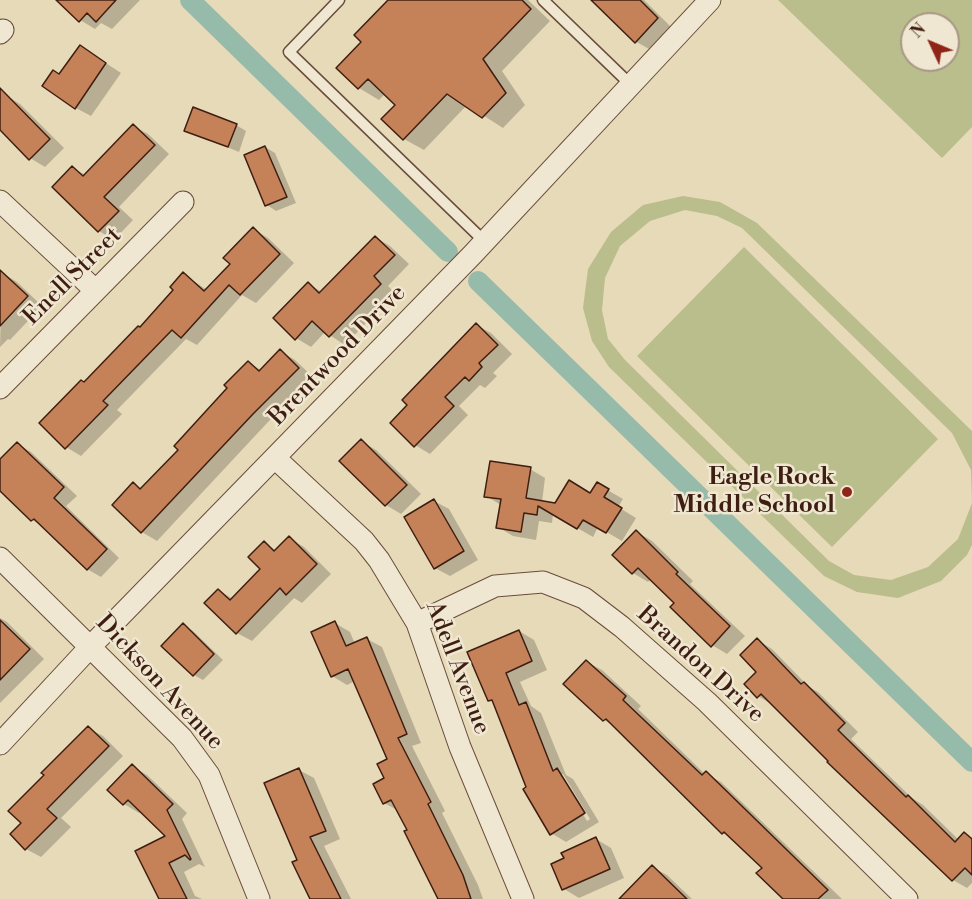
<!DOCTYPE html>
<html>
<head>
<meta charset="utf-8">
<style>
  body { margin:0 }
  #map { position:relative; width:972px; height:899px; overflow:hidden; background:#e7dab8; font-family:"Libre Bodoni",serif }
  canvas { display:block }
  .north { position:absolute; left:900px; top:12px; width:60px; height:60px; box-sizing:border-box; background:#efe7d1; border:2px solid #a99785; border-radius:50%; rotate:314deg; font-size:16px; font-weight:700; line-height:24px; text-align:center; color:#3f1e12 }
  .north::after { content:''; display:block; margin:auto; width:21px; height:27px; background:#8f2418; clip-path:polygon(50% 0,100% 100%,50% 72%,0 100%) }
</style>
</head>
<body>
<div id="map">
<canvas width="972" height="899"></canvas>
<div class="north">N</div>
</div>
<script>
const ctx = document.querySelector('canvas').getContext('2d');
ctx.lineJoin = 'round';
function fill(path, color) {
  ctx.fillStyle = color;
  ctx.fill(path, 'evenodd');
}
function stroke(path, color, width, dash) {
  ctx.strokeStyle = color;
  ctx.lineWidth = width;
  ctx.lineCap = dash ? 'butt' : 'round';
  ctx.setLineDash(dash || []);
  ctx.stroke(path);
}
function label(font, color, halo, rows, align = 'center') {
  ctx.font = font + ' "Libre Bodoni",serif';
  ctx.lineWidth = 5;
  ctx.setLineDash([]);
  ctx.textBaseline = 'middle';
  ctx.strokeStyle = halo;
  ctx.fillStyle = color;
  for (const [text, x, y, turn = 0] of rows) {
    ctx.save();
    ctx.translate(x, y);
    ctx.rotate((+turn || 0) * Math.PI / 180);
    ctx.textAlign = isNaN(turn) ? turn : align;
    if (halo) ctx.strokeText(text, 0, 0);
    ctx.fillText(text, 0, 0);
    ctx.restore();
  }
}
const green = new Path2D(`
  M778 0H972V127L942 158ZM912 24H948V60H912Z
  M683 196 720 202 757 223 972 431V545L967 555 941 581 898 598 857 592 824 576 609 367 592 341 583 308 588 269 611 232 643 205ZM685 210 717 216 742 228 952 433 971 470 972 503 958 539 928 567 891 580 854 575 829 561 625 360 608 339 602 310 605 278 620 246 650 221Z
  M744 247 938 439 832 547 637 356Z`);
const shadow = new Path2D(`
  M58 0H140L112 29 101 23 95 29 80 20Z
  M390 0H528L550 21 502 71 525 105 503 128 467 105 424 150 404 139 397 105 385 94 379 100 359 88 339 68 363 42Z
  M603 0H644L671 27 649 49 635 41Z
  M95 56 121 73 91 116 76 108Z
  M5 95 20 104 64 148 45 167 30 158 0 128V100Z
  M236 125 246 131 239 152 186 130Z
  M133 126 148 134 169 154 119 207 133 220 114 240 99 231 54 187 73 168 85 175Z
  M265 147 275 153 296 203 276 211 267 205Z
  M253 229 268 238 294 263 256 303 242 295 197 345 186 339 117 410 122 414 81 456 66 447 85 383 140 329 175 289 183 274 207 290 232 264Z
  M375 237 390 246 409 264 388 286 395 293 345 345 325 332 311 347 296 338 308 284 322 292Z
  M2 273 17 282 42 306 10 340 8 339 0 347Z
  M476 325 491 333 512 354 493 373 497 376 485 388 480 385 459 406 468 415 430 454 415 445 409 405Z
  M280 351 295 360 313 377 268 422 157 541 142 532 114 505 134 484 142 489 180 450 248 363 261 370Z
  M361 441 376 450 421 494 401 514 386 505 341 461Z
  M17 444 31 452 77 496 66 506 119 558 101 577 87 569 43 526 32 520 0 489V462Z
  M530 469 545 478 542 502 556 505 591 494 597 484 623 499 618 507 636 518 622 541 598 527 593 537 553 514 552 523 539 521 536 540 513 536 498 527 501 505 486 496Z
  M434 501 449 509 478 560 450 576 435 568Z
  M637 532 652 541 693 581 690 584 745 636 727 654 712 645 676 603 651 579 648 582 633 573Z
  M289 538 304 547 331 574 302 603 294 598 252 641 237 633 218 590 233 599 262 569 264 543 277 551Z
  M0 618 7 622 44 659 0 703Z
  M335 623 350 632 355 644 367 639 382 647 421 743 412 746 445 811 442 813 478 885 483 899H440L399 811 384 803 389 760 355 681 347 685 332 676Z
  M183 625 193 631 223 660 203 680 194 675Z
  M519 631 534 640 547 670 520 682 531 706 541 713 566 775 573 779 599 822 566 842 551 833 528 788 495 703 489 700ZM559 774H563L590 819 587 821Z
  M757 640 772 649 809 687 818 692 858 732 851 739 912 798 923 805 959 840 965 834 972 838V883L967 888 953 880 773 705 758 696Z
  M587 662 602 670 641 706 638 709 705 774 721 782 842 899H785L764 868 734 839 723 833 617 728 604 720Z
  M88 728 103 736 123 756 61 818 71 827 41 857 26 849 23 823 46 775Z
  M132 766 147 775 187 813 182 819 205 867 199 864 184 872 195 896 202 899H167V836L141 811 139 813 124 804 110 790Z
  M299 770 314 778 340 839 324 846 351 899H312L299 861Z
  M596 839 611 848 624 878 579 898 564 889 566 858Z
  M652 867 667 875 692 899H634Z`);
const canal = new Path2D(`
  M190 0 448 252
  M478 281 972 762`);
const building = new Path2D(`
  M56 0H116L96 22 87 13 79 22Z
  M388 0H522L531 9 483 59 506 93 482 118 447 94 403 140 381 119 395 105 368 79 358 89 336 68 361 42 354 35Z
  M591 0H640L658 18 635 43Z
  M80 45 106 63 75 109 42 86 53 70 59 74Z
  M0 88 50 139 29 160 0 130Z
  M193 107 237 124 228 147 184 131Z
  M133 124 155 145 104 197 119 211 98 232 52 187 72 166 83 176Z
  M265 146 287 197 265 206 244 155Z
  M253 227 280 254 240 295 229 285 181 338 172 330 103 401 108 405 65 449 39 423 81 380 84 382 138 326 140 327 173 290 170 287 183 272 204 291 230 264 223 258Z
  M375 236 395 255 374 276 381 284 329 337 312 321 295 340 273 318 308 282 319 293Z
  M0 270 28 296 0 326Z
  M476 323 498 345 479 363 482 367 469 381 465 377 445 397 454 406 414 447 390 423 407 405 402 400Z
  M280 349 299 368 253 414 141 533 112 505 133 482 140 489 178 450 174 446 227 388 224 385 248 361 259 371Z
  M361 439 407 485 385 506 339 461Z
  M17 442 64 487 54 498 107 549 87 570 34 519 31 521 0 491V459Z
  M490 461 531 467 526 498 555 503 569 480 590 493 597 482 609 489 604 497 622 508 606 533 583 520 577 529 538 506 537 515 524 513 521 532 496 528 501 499 484 497Z
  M434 499 464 551 434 569 404 517Z
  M636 530 678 572 676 574 730 626 711 647 670 607 674 603 638 568 632 574 612 555Z
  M289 536 317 564 286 595 280 588 236 634 204 603 218 589 230 600 260 569 248 557 264 541 274 551Z
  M0 620 30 649 0 680Z
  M335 621 346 646 367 637 407 734 398 738 431 802 428 804 463 875 471 899H438L404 831 407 830 391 800 383 804 373 784 384 778 377 764 387 759 348 669 331 677 311 632Z
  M183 623 214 654 193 676 161 646Z
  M519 630 532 661 506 673 519 705 526 702 553 771 557 768 585 813 550 835 523 789 526 787 492 700 488 701 467 652Z
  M757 638 801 684 804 682 845 723 838 730 906 797 908 795 955 842 964 832 972 839V875L965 868 952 881 827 762 828 761 761 694 757 698 744 684 756 672 740 655Z
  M586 660 626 696 623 700 702 775 706 771 828 890 818 899H783L756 873 762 868 724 832 722 834 606 719 603 721 563 684Z
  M88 726 109 746 47 809 57 818 25 850 10 834 21 823 8 811 44 775 41 773Z
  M132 764 173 804 167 810 191 859 190 860 185 855 169 863 187 899H159L135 851 165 836 128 800 123 805 107 790Z
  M299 768 326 831 310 837 341 899H310L292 862 297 860 264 783Z
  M596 837 610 869 562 890 551 864 564 858 561 853Z
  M652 865 687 899H619Z`);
const lane = new Path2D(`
  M339 0 289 52 484 241
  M543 0 631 85`);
const street = new Path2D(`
  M0 33 3 30
  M0 201 95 290
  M0 388 183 202
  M275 458 364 541 379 560 417 623 460 747 523 899
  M0 558 182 738 209 775 259 899
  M417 623 495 586 543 582 584 598 622 627 707 702 907 899
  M0 744 91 646 473 254 710 0`);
const markers = [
  [847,492,6,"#8f2418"]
];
const streetNames = [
  ["Enell Street",73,277,-45],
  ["Brentwood Drive",338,356,-46],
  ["Brandon Drive",700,665,42],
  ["Adell Avenue",457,668,69],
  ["Dickson Avenue",159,683,47]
];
const poiNames = [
  ["Eagle Rock",835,478],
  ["Middle School",835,506]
];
fill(green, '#b9be8c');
fill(shadow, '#0003');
stroke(canal, '#97bbab', 20);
fill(building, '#c58259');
stroke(building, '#3f1e12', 1.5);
stroke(lane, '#694d3c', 13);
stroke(street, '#694d3c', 23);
stroke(lane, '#efe7d1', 10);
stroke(street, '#efe7d1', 21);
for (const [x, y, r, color] of markers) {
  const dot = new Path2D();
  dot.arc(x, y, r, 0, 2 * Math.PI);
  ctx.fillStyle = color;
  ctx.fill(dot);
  stroke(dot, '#efe7d1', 2);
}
label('24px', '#3f1e12', '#efe7d1', streetNames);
label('bold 24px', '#3f1e12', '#efe7d1', poiNames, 'right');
</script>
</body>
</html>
